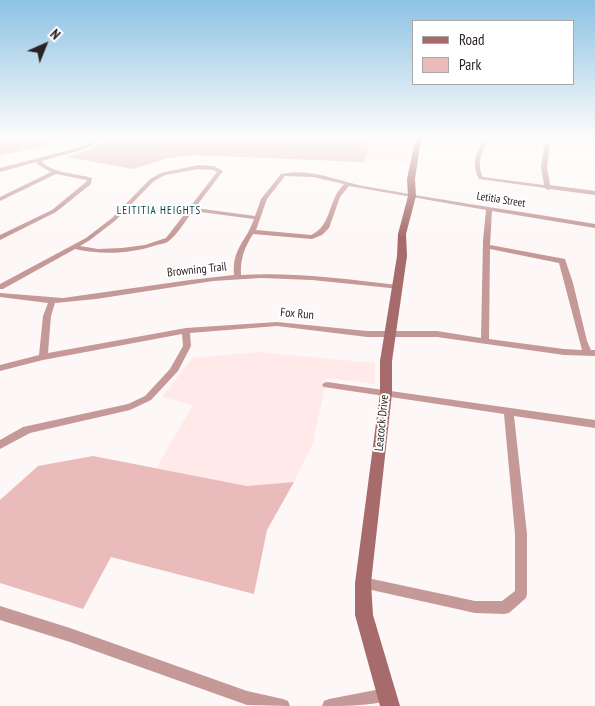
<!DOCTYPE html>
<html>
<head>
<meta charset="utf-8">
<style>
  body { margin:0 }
  #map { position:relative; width:595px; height:706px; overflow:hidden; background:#fdf8f7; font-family:"PT Sans Narrow",sans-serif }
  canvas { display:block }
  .legend { position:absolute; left:412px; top:20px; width:162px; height:65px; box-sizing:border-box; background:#fff; border:1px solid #aaa7a7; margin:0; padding:6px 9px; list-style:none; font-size:15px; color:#2b2222 }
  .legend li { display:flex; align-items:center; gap:10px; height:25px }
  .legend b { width:25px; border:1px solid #aaa7a7 }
  .north { position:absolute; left:20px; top:20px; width:50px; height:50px; -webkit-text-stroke:4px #fff; paint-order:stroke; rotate:44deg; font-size:14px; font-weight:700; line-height:20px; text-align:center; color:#2b2222 }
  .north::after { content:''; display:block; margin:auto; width:18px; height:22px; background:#2b2222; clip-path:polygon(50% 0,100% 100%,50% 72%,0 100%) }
</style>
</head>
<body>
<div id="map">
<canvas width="595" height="706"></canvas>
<ul class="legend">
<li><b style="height:6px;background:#a66b6a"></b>Road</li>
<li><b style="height:14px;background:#e9bbba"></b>Park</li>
</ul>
<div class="north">N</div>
</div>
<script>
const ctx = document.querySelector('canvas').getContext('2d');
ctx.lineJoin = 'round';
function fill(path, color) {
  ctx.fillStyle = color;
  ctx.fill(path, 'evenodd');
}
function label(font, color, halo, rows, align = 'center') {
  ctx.font = font + ' "PT Sans Narrow",sans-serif';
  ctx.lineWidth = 4;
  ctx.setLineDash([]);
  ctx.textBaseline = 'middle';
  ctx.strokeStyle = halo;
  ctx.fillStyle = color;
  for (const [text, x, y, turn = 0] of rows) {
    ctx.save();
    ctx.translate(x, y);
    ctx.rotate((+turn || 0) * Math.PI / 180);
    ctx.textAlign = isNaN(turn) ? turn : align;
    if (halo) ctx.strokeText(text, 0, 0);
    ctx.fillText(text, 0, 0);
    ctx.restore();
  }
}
const built = new Path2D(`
  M370 139H415L406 162 365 159Z
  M259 352 375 363V384L327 378 313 443 294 482 247 486 156 468 193 405 162 397 192 358Z`);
const green = new Path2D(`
  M0 139H70L0 156Z
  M105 139 123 141 127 139H370L364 162 191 155 165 159 133 169 67 157 92 148Z
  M93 456 247 486 294 482 267 530 254 594 111 557 83 609 0 583V500L38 466Z`);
const street = new Path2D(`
  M95 139H101L85 149 41 161C54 174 75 173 92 178L91 184 56 212 0 240V235L52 210 86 182 87 180 56 174 0 201V197L51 172 40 166 36 162 0 172V168L81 147Z
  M485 139H490C482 150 476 163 483 177L544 185 541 167 544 146 547 144 550 146 547 167 550 185 595 191V195L550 189 548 190 545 188 479 179C471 165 475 152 485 139Z
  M198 165 214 166 223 171 195 208 255 216 261 199 281 174C310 168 335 180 363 186 440 200 518 211 595 224V228L492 211 490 245 565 259 573 283 587 341 591 350H595V356L564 355 437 337H367L277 326 190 333 191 346 178 371 151 400 130 410 30 433 0 449V440L23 427 128 404 145 396 170 369 183 346 182 334 43 360 0 371V365L39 355 43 316 48 303 0 297V293L63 298 190 280 234 275C232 248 246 242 254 219L193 211C186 220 179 232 171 239 168 243 161 244 157 245 130 254 102 255 75 249L3 289H0V284L86 238 112 218 150 179 161 173ZM198 169 213 170 217 172 166 238 145 245 122 248 98 249 80 246 90 240 116 220 154 181 165 175ZM285 176 313 177 344 184C328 199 332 226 311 235L256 230 267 199ZM349 186 486 210 483 241 481 338 437 331H367L277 322 186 328 48 353 51 316 55 303 96 299 213 281 261 278 312 280 400 289 401 287 397 285C345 279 294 272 241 275 240 258 245 247 253 234L312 239 322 235 329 228 340 197ZM490 249 559 263 582 350 564 349 489 339Z
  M327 382 595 420V428L514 416 527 534V594L526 598 509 613 504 614 475 613 358 587 357 583 358 579 363 577 475 601H502L515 591V534L504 414 324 387 322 385 324 383Z
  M0 606 70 628 247 691 283 699 288 701 290 706 247 705 70 642 0 620Z
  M386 688 391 690 393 695 391 700C370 706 344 706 322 706L324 701 329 699Z`);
const secondary = new Path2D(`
  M418 139H424L420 146 415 179 416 196 406 234 407 256 392 361V393L371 583 373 615 400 706H380L355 615V583L380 393V361L397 256 398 234 408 196 407 179 414 146Z`);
const farStreetnames = [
  ["Letitia Street",501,200,9]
];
const farNeighbourhoodnames = [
  ["LEITITIA HEIGHTS",159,211]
];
const streetNames = [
  ["Browning Trail",197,270,-6],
  ["Fox Run",297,314,5],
  ["Leacock Drive",382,423,-84]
];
fill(built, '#ffeae9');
fill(green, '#e9bbba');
fill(street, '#c49998');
fill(secondary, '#a66b6a');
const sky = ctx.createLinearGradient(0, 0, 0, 238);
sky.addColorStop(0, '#8dc2e4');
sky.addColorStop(0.58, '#fefcfb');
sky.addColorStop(1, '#fefcfb00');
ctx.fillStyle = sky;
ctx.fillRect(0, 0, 595, 238);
label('11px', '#2b2222', '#fff', farStreetnames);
ctx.letterSpacing = '1px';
label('11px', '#03464c', '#fff', farNeighbourhoodnames);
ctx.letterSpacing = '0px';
label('12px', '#2b2222', '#fff', streetNames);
</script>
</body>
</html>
